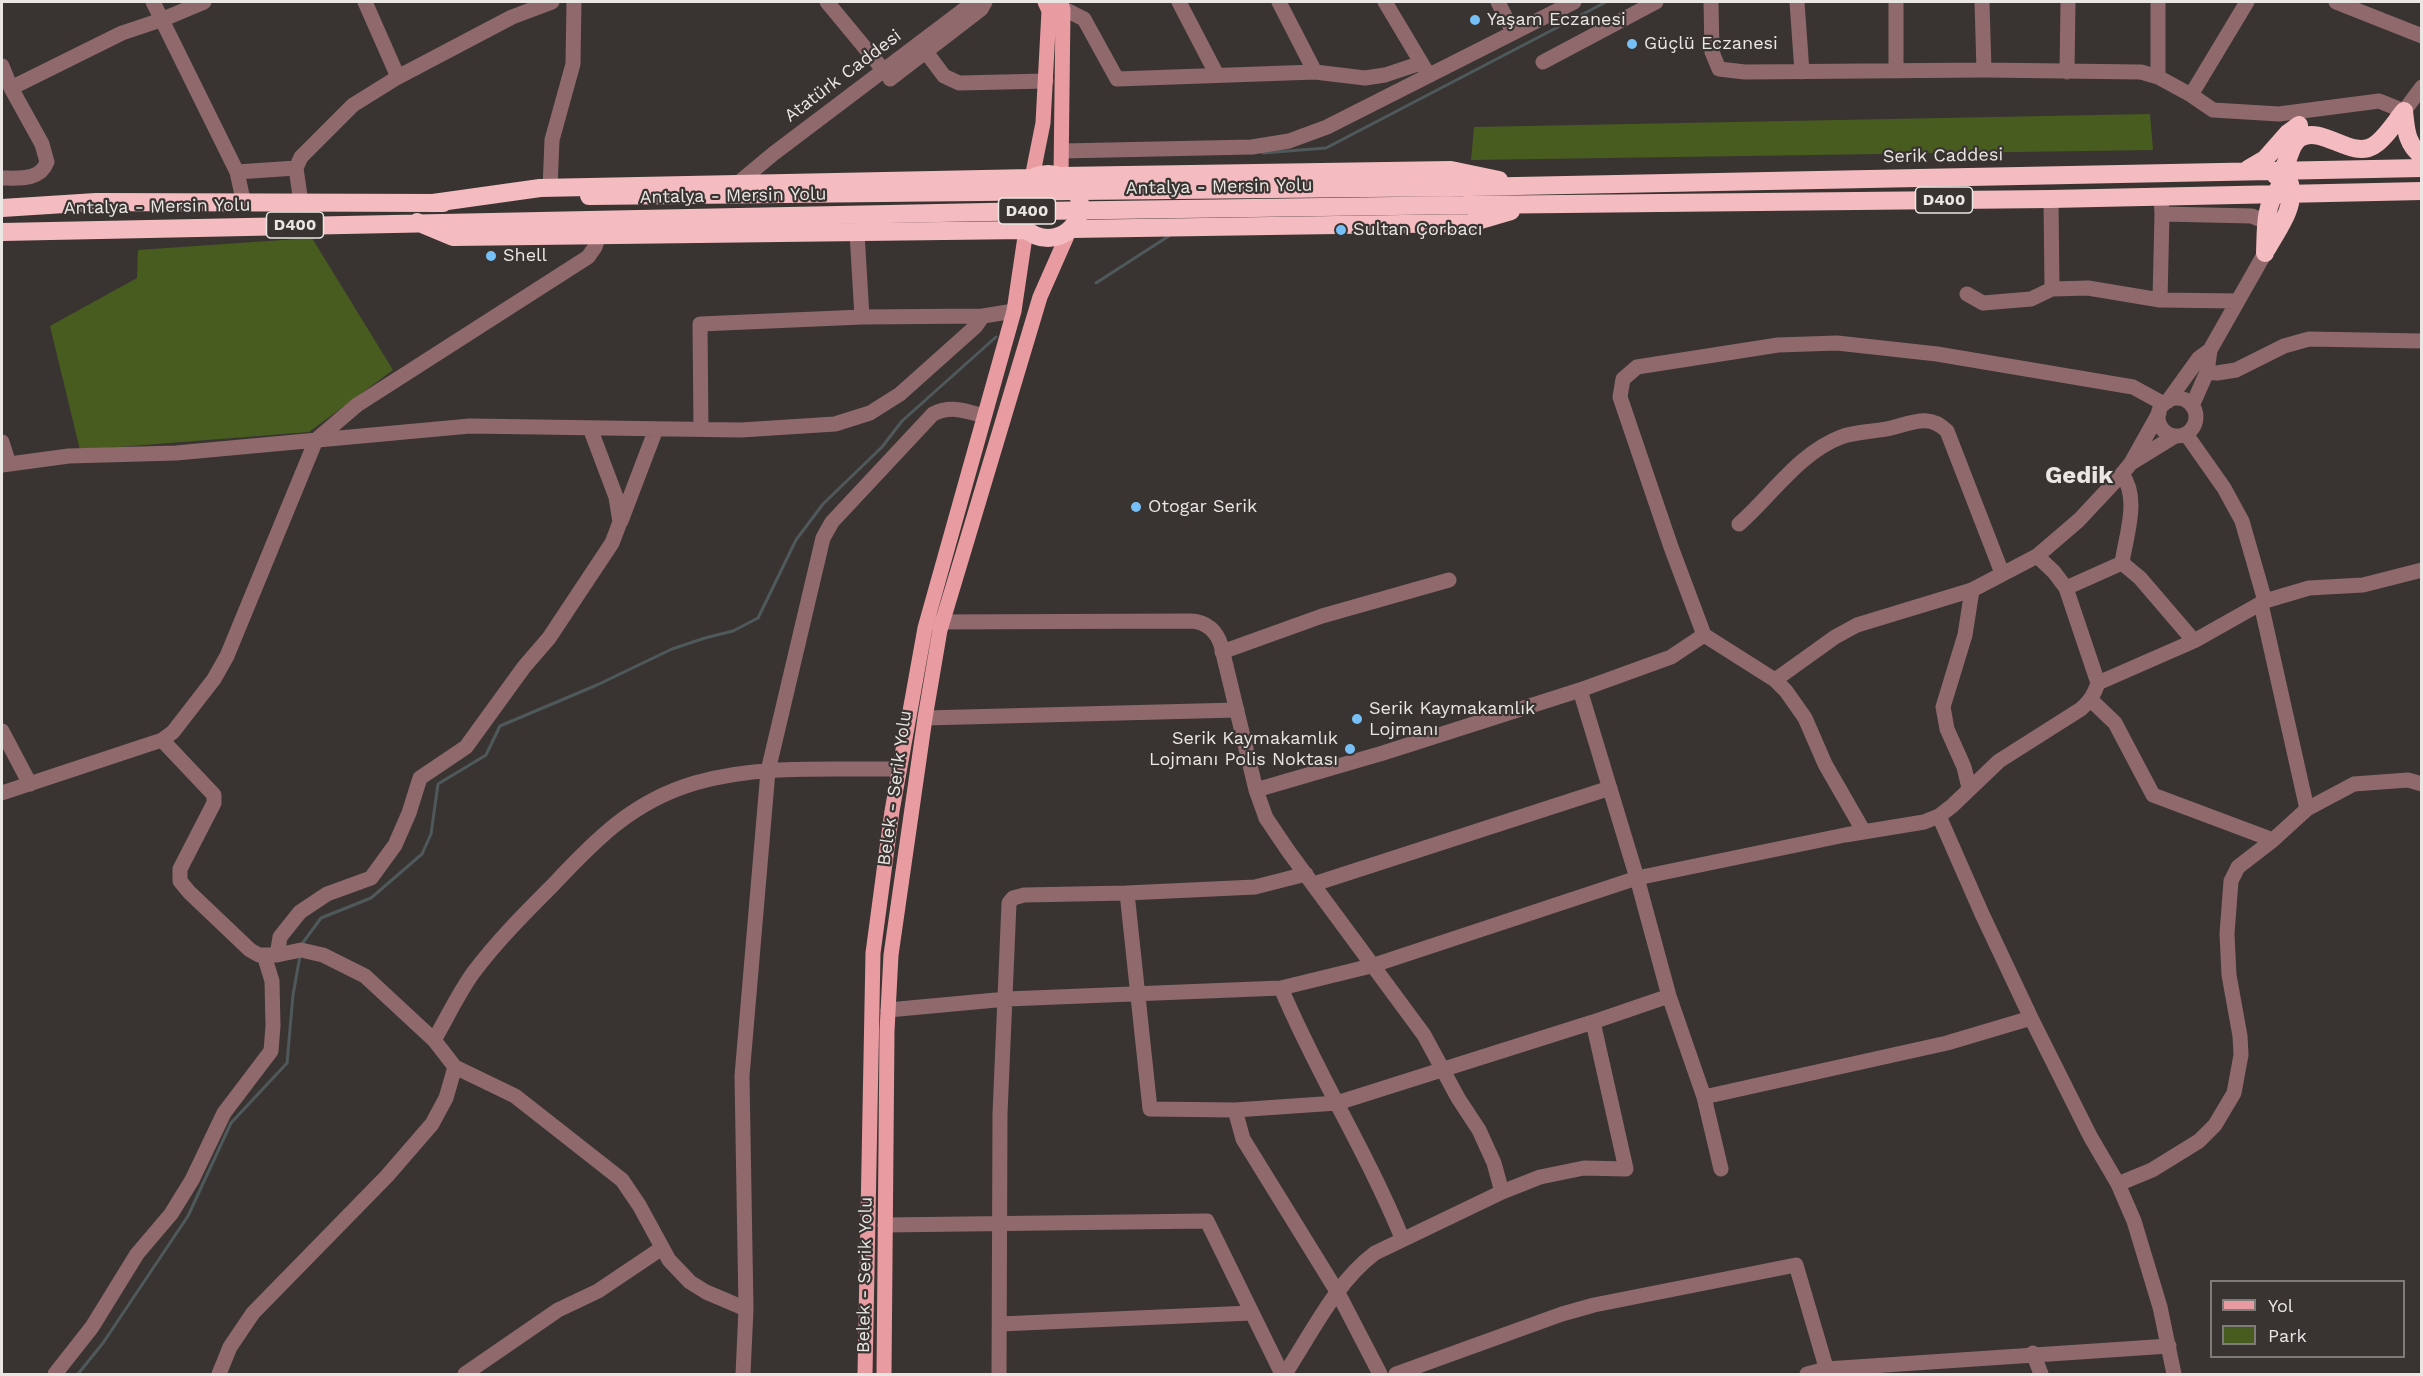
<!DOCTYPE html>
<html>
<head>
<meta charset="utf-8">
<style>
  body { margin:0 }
  #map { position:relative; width:2423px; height:1376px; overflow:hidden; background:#393431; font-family:"Work Sans",sans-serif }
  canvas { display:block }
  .frame { position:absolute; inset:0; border:3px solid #e9e6e4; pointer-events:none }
  .legend { position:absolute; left:2210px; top:1280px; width:195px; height:78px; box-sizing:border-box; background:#393431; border:2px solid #7f7b79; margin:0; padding:8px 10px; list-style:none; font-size:18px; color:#e9e6e4 }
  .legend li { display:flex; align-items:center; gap:12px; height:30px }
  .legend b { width:30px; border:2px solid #7f7b79 }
</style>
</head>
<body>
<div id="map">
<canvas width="2423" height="1376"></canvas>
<div class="frame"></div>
<ul class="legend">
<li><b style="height:8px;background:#e99ba2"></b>Yol</li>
<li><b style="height:16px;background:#485c1f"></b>Park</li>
</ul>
</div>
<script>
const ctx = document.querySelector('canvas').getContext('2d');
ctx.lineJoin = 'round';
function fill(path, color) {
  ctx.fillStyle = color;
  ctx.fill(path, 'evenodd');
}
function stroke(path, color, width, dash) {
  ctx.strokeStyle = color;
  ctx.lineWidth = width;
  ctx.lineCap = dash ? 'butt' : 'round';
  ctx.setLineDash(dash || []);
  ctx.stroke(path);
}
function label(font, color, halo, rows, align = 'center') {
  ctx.font = font + ' "Work Sans",sans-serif';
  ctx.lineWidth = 4.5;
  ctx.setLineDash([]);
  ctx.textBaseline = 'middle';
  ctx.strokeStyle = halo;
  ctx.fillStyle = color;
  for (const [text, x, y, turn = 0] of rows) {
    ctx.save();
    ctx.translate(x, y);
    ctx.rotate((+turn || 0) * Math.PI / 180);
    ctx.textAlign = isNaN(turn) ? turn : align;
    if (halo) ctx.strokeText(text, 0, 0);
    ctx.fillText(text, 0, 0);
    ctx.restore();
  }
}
const green = new Path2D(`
  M2150 114 2153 150 1471 160 1474 127Z
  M312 238 393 370 309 432 80 450 50 326 137 278 138 250Z`);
const stream = new Path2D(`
  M1263 153 1326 148 1606 2
  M1096 283 1172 234
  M302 944 321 918 371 898 422 854 431 834 438 784 486 755 500 726 597 685 672 649 705 638 733 631 758 618 796 540 823 504 882 447 902 421 996 337
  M78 1374 103 1343 188 1216 231 1123 287 1063 293 995 300 956`);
const minor = new Path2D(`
  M153 2 237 172 244 204
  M365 2 398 77
  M827 2 890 78
  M1179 2 1217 75
  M1279 2 1315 72
  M1385 2 1425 69
  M1498 2 1513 32
  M1711 2 1712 52 1719 69 1745 72 1984 70 2141 72 2158 77 2191 95 2213 110 2279 114 2379 101 2404 111 2422 87
  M1797 2 1802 72
  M1896 2V71
  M1982 2 1984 70
  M2336 2 2422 36
  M1051 11H1068L1084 19 1117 79 1315 72 1365 78 1385 75 1421 63
  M926 52 944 76 959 83 1046 81
  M1543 62 1656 2
  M2 66 11 88 122 33 161 20 204 2
  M2067 72 2068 2
  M2158 77V2
  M890 79 981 9 985 2
  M2191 95 2247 2
  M1062 151 1252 147 1289 141 1327 127 1574 2
  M237 172 296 168
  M2 178C18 178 40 181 47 162L42 144 11 88
  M737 184 773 154 974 2
  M550 188 552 140 573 64 574 2
  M2161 197 2162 214 2252 216 2266 222
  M2051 199 2052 289
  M301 203 296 168 301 157 353 105 398 77 512 17 552 2
  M857 233 862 317
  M1967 294 1983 303 2031 299 2052 289 2088 288 2160 300 2237 301
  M2160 300 2162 214
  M2207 372 2217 373 2236 370 2284 346 2309 339 2422 341
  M2158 417a19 19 0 1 1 38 0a19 19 0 1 1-38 0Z
  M2168 401 2199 358 2210 350
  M2192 406 2207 372 2210 350 2265 253
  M701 429 700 324 862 317 983 316 1014 311
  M2186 434 2224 488 2242 521 2265 601 2309 588 2363 585 2422 570
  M2 442 9 464
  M2131 463 2175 436
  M2 465 69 456 176 453 470 426 741 430 835 424 870 413 900 394 975 327 983 316
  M2122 474C2140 499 2126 535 2122 563L2140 578 2194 641
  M621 521 656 429
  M1739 524C1772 495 1799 453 1841 437 1857 431 1875 432 1891 428 1912 423 1929 413 1947 431L2002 573
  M2066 588 2122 563
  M2261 604 2307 809
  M932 622 1191 621C1206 622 1216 630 1221 645L1256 790 1266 818 1289 852 1424 1035 1458 1098 1479 1130 1494 1163 1502 1192
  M1704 635 1775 680 1786 691 1805 718 1825 764 1864 832
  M1222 652 1322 616 1449 580
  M1775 680 1835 637 1857 625 1972 590 2037 556 2079 520 2122 474 2131 463 2159 413
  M2098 683 2194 641 2265 601
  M1580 690 1637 878 1669 996 1704 1097 1721 1169
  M2091 700 2115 723 2153 795 2273 840
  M925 718 1237 710
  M2 731 30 784
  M162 740 214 795V803L180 869V881L189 892 250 950 259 955H277L301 950 323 955 365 976 434 1040 455 1067 515 1096 622 1180 639 1205 669 1260 690 1282 706 1292 746 1309
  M1969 788 1964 767 1947 729 1943 707 1965 635 1972 590
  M1256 790 1383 753 1580 690 1671 657 1704 635 1671 547 1620 397 1623 379 1637 367 1778 345 1837 343 1937 354 2133 387 2164 404
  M2 793 162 740 173 732 214 679 227 656 316 440 357 405 588 257 595 247 599 235
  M1939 816 1982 914 2031 1018 2090 1136 2118 1184 2134 1221 2160 1307 2174 1374
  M1314 884 1610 788
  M1127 893 1150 1109 1235 1110 1337 1103 1593 1022 1669 996
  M277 955 280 937 300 912 327 894 371 878 395 845 409 813 420 778 466 747 524 667 549 638 612 543 620 522 616 497 590 428
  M1281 988C1317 1074 1367 1152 1402 1238
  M888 1010 1007 999 1281 988 1371 966 1637 878 1845 835 1924 822 1939 816 1952 806 1999 761 2081 709C2090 701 2094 695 2098 683L2066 588 2054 572 2037 556
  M434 1040C447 1018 458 994 473 973 497 941 525 913 553 885 595 840 633 801 695 783 760 764 832 770 899 769
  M1704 1097 1947 1043 2031 1018
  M1235 1110 1243 1139 1338 1293 1380 1374
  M2118 1184 2152 1170 2199 1141 2215 1125 2234 1093 2241 1055 2240 1036 2229 975 2227 934 2231 881 2238 867 2273 840 2307 809 2354 784 2408 780 2422 784
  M885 1225 1207 1221 1282 1374
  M1000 1324 1251 1313
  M2033 1353 2041 1374
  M55 1374 92 1327 137 1254 171 1214 192 1180 224 1113 271 1051 273 1026 272 981 264 955
  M219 1374 230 1347 253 1313 387 1176 432 1124 446 1098 455 1067
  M465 1374 558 1310 598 1291 662 1248
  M743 1374 746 1309 742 1076 768 771 823 538 832 522 933 414C951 405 966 411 984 416
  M999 1374 1000 1114 1009 903 1013 898 1024 895 1127 893 1255 887 1306 874
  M1285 1374C1311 1334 1336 1282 1375 1253L1502 1192 1540 1177 1584 1168 1626 1169 1593 1022
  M1396 1374 1562 1314 1594 1305 1796 1265 1828 1374
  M1807 1374 1826 1369 2169 1346`);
const major = new Path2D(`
  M1061 176 1063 10 1061 2
  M1032 178 1043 123 1049 11 1045 2
  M865 1374 873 953 892 811 925 628 1014 311 1026 230
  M884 1374 887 1031 891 955 925 718 940 630 968 537 1040 297 1070 229`);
const highway = new Path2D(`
  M2404 111C2406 129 2406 144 2422 156
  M2248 169 2265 159 2288 133 2299 125
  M1016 206a32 32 0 1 1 64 0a32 32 0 1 1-64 0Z
  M1061 176 1451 170 1499 180
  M2276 176C2291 165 2288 145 2300 138 2322 125 2351 159 2373 146 2385 139 2395 122 2404 111
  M1466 187 2422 168
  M433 203 540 188 1032 178
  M1466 205 2051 199 2422 191
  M2 208 96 202 443 203
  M417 222 453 237 1026 230
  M1070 229 1470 223 1511 211
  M2 232 589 220
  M2267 249C2278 229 2296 207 2290 184
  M2265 253C2266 231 2264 205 2279 188`);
const highwayBridge = new Path2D(`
  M589 196 1466 187
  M589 220 1038 211 1466 205`);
const markers = [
  [1475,20,6,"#77bff7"],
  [1632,44,6,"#77bff7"],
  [1341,230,6,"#77bff7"],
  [491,256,6,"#77bff7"],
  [1136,507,6,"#77bff7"],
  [1357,719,6,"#77bff7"],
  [1350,749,6,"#77bff7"]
];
const shields = [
  [1944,200,57],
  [1027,211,57],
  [295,225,57]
];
const shieldNames = [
  ["D400",1944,200],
  ["D400",1027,211],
  ["D400",295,225]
];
const poiNames = [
  ["Yaşam Eczanesi",1487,20],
  ["Güçlü Eczanesi",1644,44],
  ["Sultan Çorbacı",1353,230],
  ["Shell",503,256],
  ["Otogar Serik",1148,507],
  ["Serik Kaymakamlık",1369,709],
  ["Lojmanı",1369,730],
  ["Serik Kaymakamlık",1338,739,"right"],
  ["Lojmanı Polis Noktası",1338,760,"right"]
];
const streetNames = [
  ["Atatürk Caddesi",843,76,-37],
  ["Serik Caddesi",1943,156,-1],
  ["Antalya - Mersin Yolu",1219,187,-1],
  ["Antalya - Mersin Yolu",733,196,-1],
  ["Antalya - Mersin Yolu",157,207,-1],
  ["Belek - Serik Yolu",895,788,-82],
  ["Belek - Serik Yolu",865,1275,-89]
];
const districtNames = [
  ["Gedik",2079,476]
];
fill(green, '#485c1f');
stroke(stream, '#4f595b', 3);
stroke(minor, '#90696c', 15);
stroke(major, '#e99ba2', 15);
stroke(highway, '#f4bbc0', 18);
stroke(highwayBridge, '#f4bbc0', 18);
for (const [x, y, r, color] of markers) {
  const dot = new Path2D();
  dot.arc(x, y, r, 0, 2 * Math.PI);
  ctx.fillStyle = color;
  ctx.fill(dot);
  stroke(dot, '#393431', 2);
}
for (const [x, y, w] of shields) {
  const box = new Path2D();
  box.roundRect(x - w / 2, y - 13, w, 26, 4.5);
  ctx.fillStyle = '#393431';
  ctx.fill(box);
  stroke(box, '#e9e6e4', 1.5);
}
label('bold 16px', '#e9e6e4', null, shieldNames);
label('18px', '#e9e6e4', '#393431', poiNames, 'left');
label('18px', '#e9e6e4', '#393431', streetNames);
label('bold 24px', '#e9e6e4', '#393431', districtNames);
</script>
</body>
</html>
